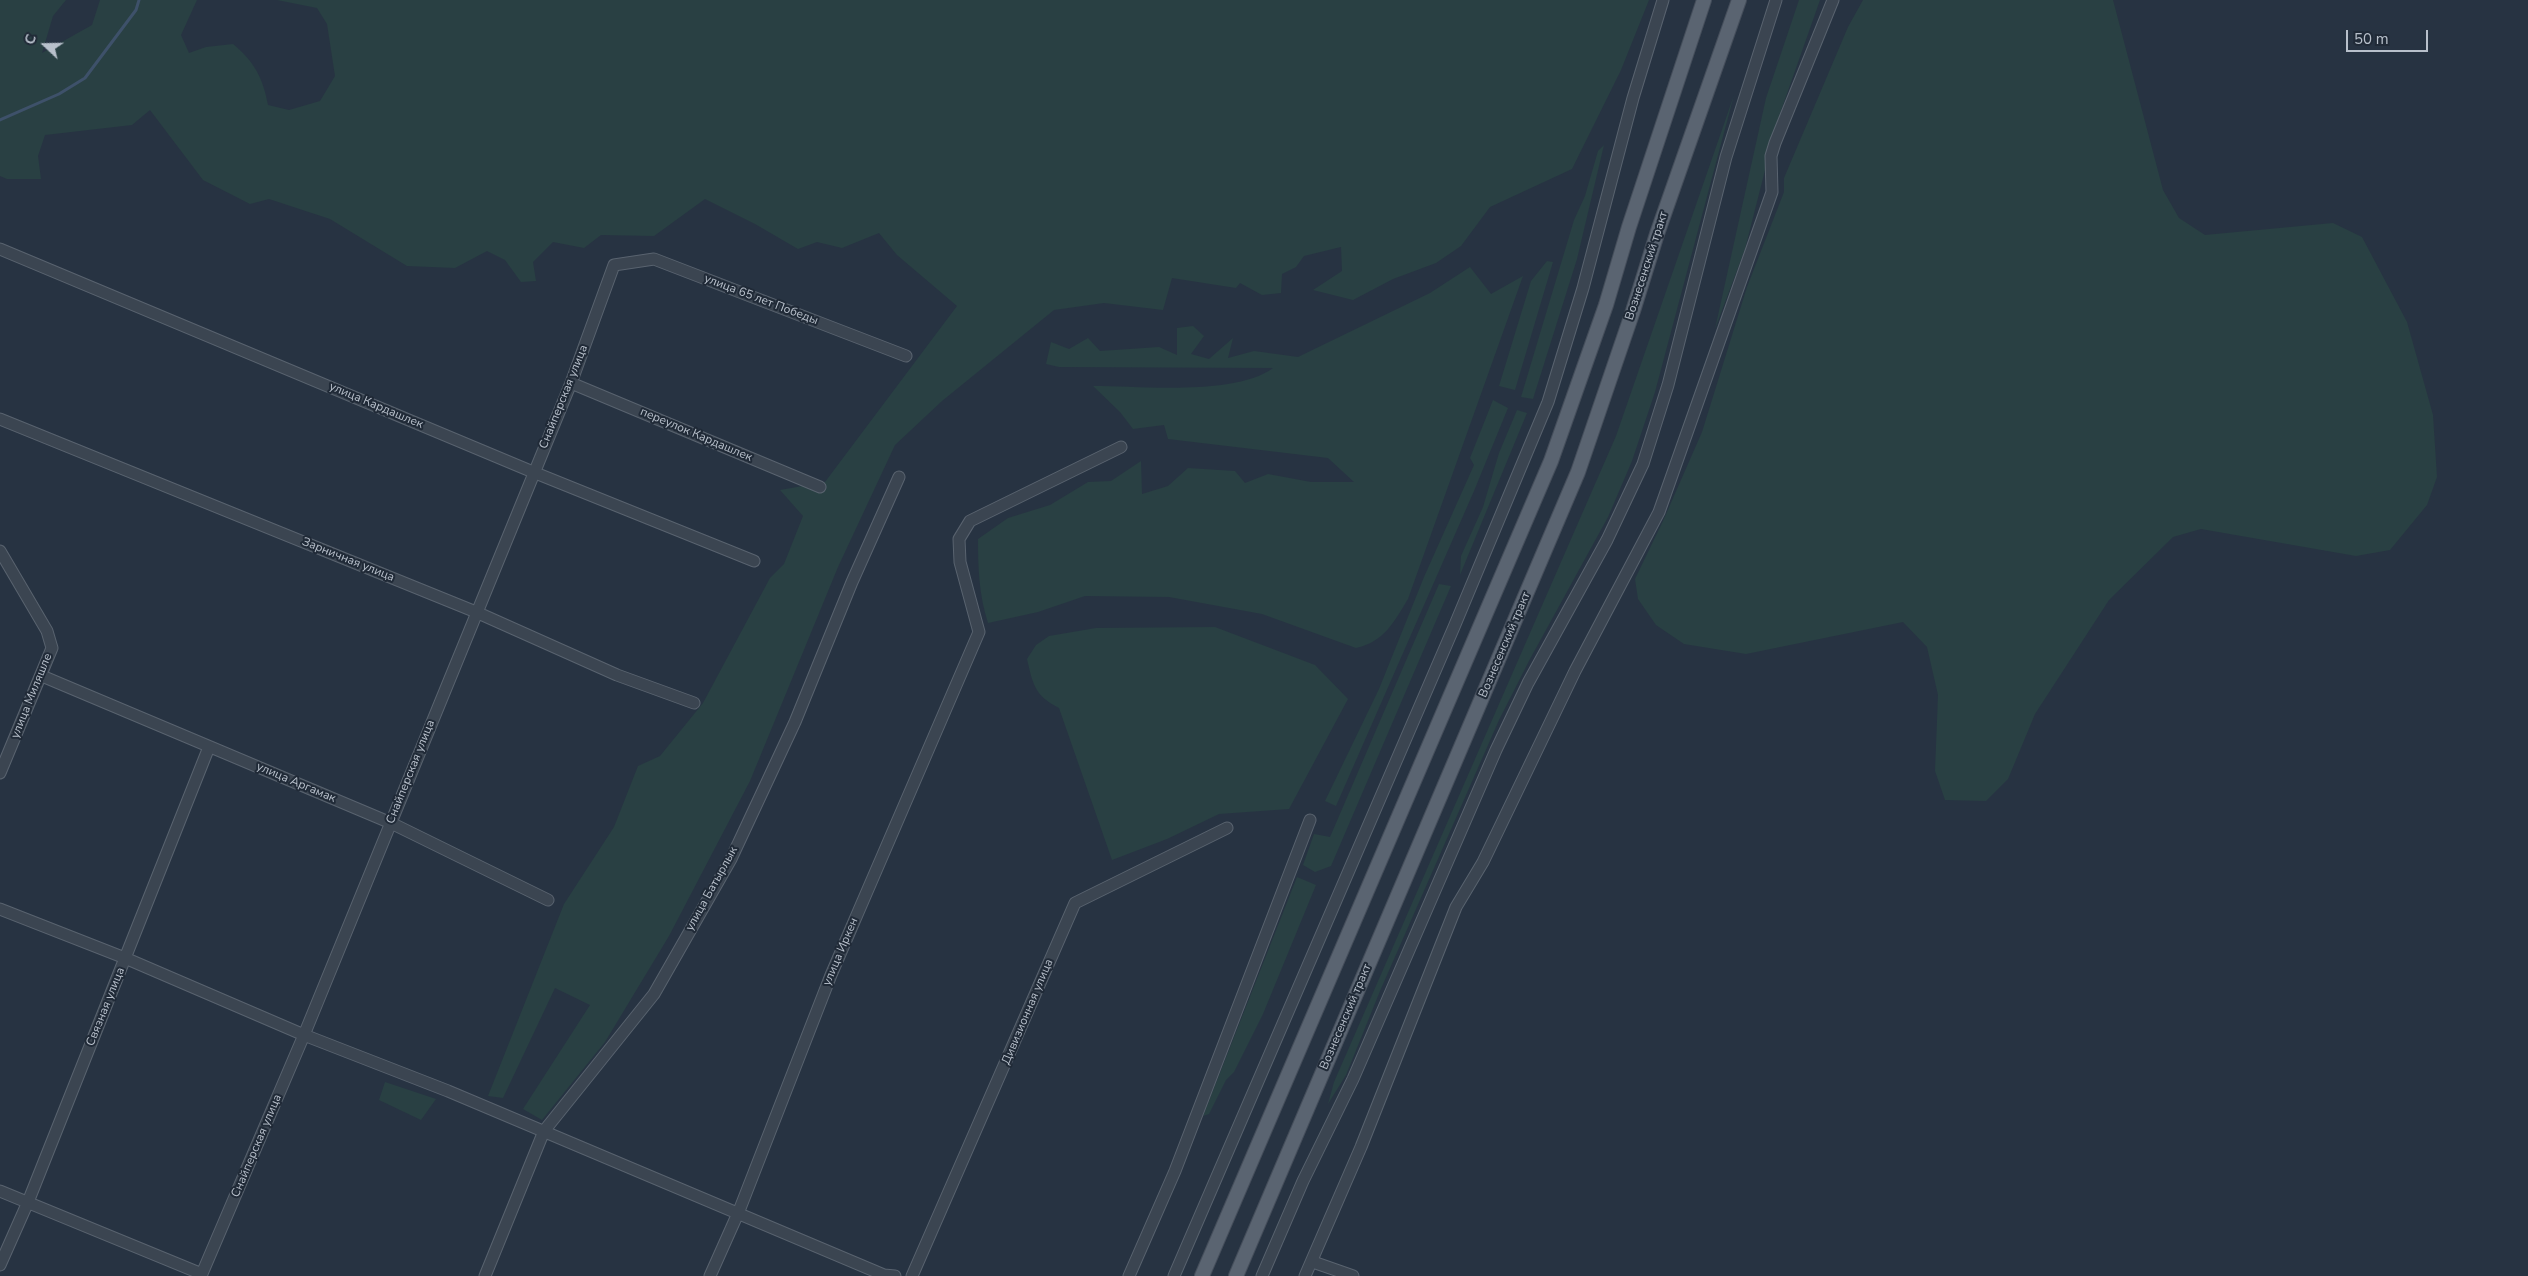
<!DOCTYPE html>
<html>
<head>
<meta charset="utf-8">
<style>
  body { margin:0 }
  #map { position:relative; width:2528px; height:1276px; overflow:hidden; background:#273342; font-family:"Nunito Sans",sans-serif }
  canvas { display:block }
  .north { position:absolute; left:20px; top:20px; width:50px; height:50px; -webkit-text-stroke:4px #202a37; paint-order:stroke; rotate:291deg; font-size:14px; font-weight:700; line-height:20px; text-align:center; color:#b8c0cb }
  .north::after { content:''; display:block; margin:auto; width:18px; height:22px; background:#b8c0cb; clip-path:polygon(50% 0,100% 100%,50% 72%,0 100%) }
  .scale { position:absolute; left:2346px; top:30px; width:82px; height:22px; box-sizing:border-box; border:2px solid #b8c0cb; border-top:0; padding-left:6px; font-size:15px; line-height:18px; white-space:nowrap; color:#b8c0cb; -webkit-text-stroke:4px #202a37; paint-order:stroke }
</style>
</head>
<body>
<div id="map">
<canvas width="2528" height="1276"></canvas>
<div class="north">С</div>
<div class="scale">50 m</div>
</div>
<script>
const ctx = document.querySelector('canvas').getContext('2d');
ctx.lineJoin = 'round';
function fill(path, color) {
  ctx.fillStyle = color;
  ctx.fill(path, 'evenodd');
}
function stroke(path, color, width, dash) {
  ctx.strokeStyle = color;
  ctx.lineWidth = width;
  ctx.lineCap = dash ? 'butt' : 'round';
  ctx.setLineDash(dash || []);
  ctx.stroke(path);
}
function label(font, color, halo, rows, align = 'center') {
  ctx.font = font + ' "Nunito Sans",sans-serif';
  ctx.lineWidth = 4;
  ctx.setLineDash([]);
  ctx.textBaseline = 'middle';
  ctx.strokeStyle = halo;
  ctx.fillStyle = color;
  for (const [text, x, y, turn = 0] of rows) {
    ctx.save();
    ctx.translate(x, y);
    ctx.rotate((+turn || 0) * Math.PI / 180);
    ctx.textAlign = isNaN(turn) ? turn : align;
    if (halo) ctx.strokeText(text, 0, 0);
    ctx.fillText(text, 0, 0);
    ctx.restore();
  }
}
const green = new Path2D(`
  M0 0H66L53 16 42 53 92 25 100 0H197L181 35 189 53 206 47 233 44C254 61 263 78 268 105L289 110 320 101 335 76 327 24 317 8 277 0H1649L1621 70 1572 169 1490 207 1461 246 1436 263 1393 279 1353 300 1313 290 1342 271 1341 247 1304 256 1296 267 1282 274 1281 293 1262 295 1240 283 1236 288 1172 278 1163 310 1104 303 1054 310 942 401 895 445 838 567 750 781 669 936 605 1042 542 1120 523 1109 590 1005 555 988 503 1098 488 1096 564 904 614 827 638 766 660 756 703 703 770 578 784 564 803 516 780 490 825 482 957 306 897 255 879 233 842 248 817 242 798 249 755 224 705 199 654 236 601 235 584 248 553 242 533 262 536 281 521 282 505 260 487 251 455 268 407 266 330 219 269 199 250 204 203 180 150 110 132 125 45 135 38 156 41 179H7L0 176Z
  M1799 0H1820L1778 119 1745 249 1715 329 1766 98Z
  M1863 0H2113L2163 190 2179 218 2205 235 2333 223 2362 237 2407 322 2433 415 2437 477 2427 505 2390 550 2356 556 2201 529 2173 537 2109 600 2035 714 2008 779 1986 801 1945 800 1935 771 1938 695 1927 647 1903 622 1746 654 1684 644 1656 625 1638 599 1635 579 1663 521 1702 432 1747 287 1784 192V178L1848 27Z
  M1734 95 1655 392 1632 461 1608 517 1530 659 1499 720 1380 991 1346 1075 1328 1104 1334 1082 1616 436Z
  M1604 145 1577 259 1533 399 1521 397 1574 220 1585 196 1598 151Z
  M1547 261 1553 262 1515 390 1499 386 1531 281Z
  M1470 267 1491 294 1523 276 1408 599C1394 622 1384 642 1356 648L1262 614 1169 597 1085 596 1038 612 988 623C979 595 978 568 978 539L1008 518 1050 505 1088 482 1111 481 1141 461 1142 494 1168 486 1188 468 1235 471 1245 483 1268 474 1311 482H1354L1328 458 1168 439 1164 425 1133 429 1120 412 1093 386C1141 386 1235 396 1273 368L1059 367 1046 364 1051 342 1069 349 1088 338 1100 351 1159 347 1177 355V328L1193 326 1204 336 1191 354 1209 359 1233 338 1228 358 1254 351 1298 357 1430 293Z
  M1493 400 1508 408 1474 491 1336 806 1325 801 1379 689 1424 577 1474 465 1470 458Z
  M1517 410 1527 413 1460 575 1461 556 1483 507 1499 453Z
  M1439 584 1451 586 1331 866 1315 872 1303 865 1314 834 1330 837Z
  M1215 627 1315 665 1348 699 1289 809 1219 814 1167 839 1112 860 1059 708C1034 695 1033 684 1027 659L1036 645 1049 636 1096 628Z
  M1297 877 1316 885 1263 1014 1234 1072 1226 1080 1209 1114 1203 1116Z
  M385 1082 436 1099 421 1120 379 1100Z`);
const stream = new Path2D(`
  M0 120 59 94 85 78 136 10 139 0`);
const minor = new Path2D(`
  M0 249 533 472 754 561
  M571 383 820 487
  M0 419 476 612 617 675 694 703
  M0 551 47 631 52 648 0 773
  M42 676 391 823 548 900
  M0 909 125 958 304 1035 448 1091 884 1275 895 1276
  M0 1191 202 1274
  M1313 1262 1353 1276
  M0 1265 28 1202 209 747
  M201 1276 304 1035 571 383 614 265 654 259 906 356
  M485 1276 544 1131 654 994 731 859 795 722 852 582 899 477
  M710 1276 739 1211 831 975 979 632 960 562 959 539 970 521 1121 447
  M912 1276 1075 903 1227 828
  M1129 1276 1175 1171 1310 820
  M1174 1276 1454 627 1548 402 1583 288 1633 98 1663 0
  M1262 1276 1303 1181 1353 1079 1496 750 1528 683 1607 540 1643 464 1668 385 1726 157 1776 0
  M1305 1276 1361 1147 1456 907 1483 862 1575 671 1659 512 1772 192 1771 156 1775 143 1833 0`);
const major = new Path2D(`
  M1202 1276 1551 461 1606 305 1629 227 1704 0
  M1236 1276 1578 472 1633 311 1657 234 1739 0`);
const streetNames = [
  ["Вознесенский тракт",1647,266,-72],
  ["улица 65 лет Победы",761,300,21],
  ["Снайперская улица",564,397,-68],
  ["улица Кардашлек",376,406,23],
  ["переулок Кардашлек",696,435,23],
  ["Зарничная улица",348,560,22],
  ["Вознесенский тракт",1505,645,-67],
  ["улица Миляшле",32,696,-68],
  ["Снайперская улица",411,772,-68],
  ["улица Аргамак",296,783,23],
  ["улица Батырлык",712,889,-61],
  ["улица Иркен",841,952,-67],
  ["Связная улица",106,1007,-68],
  ["Дивизионная улица",1028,1012,-67],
  ["Вознесенский тракт",1346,1017,-67],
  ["Снайперская улица",257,1146,-67]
];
fill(green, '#294043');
stroke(stream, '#3e516a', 3);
stroke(minor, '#59636f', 13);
stroke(major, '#454e5b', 16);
stroke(minor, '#3b4551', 11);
stroke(major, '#5a6471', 14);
label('12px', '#b8c0cb', '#202a37', streetNames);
</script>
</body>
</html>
